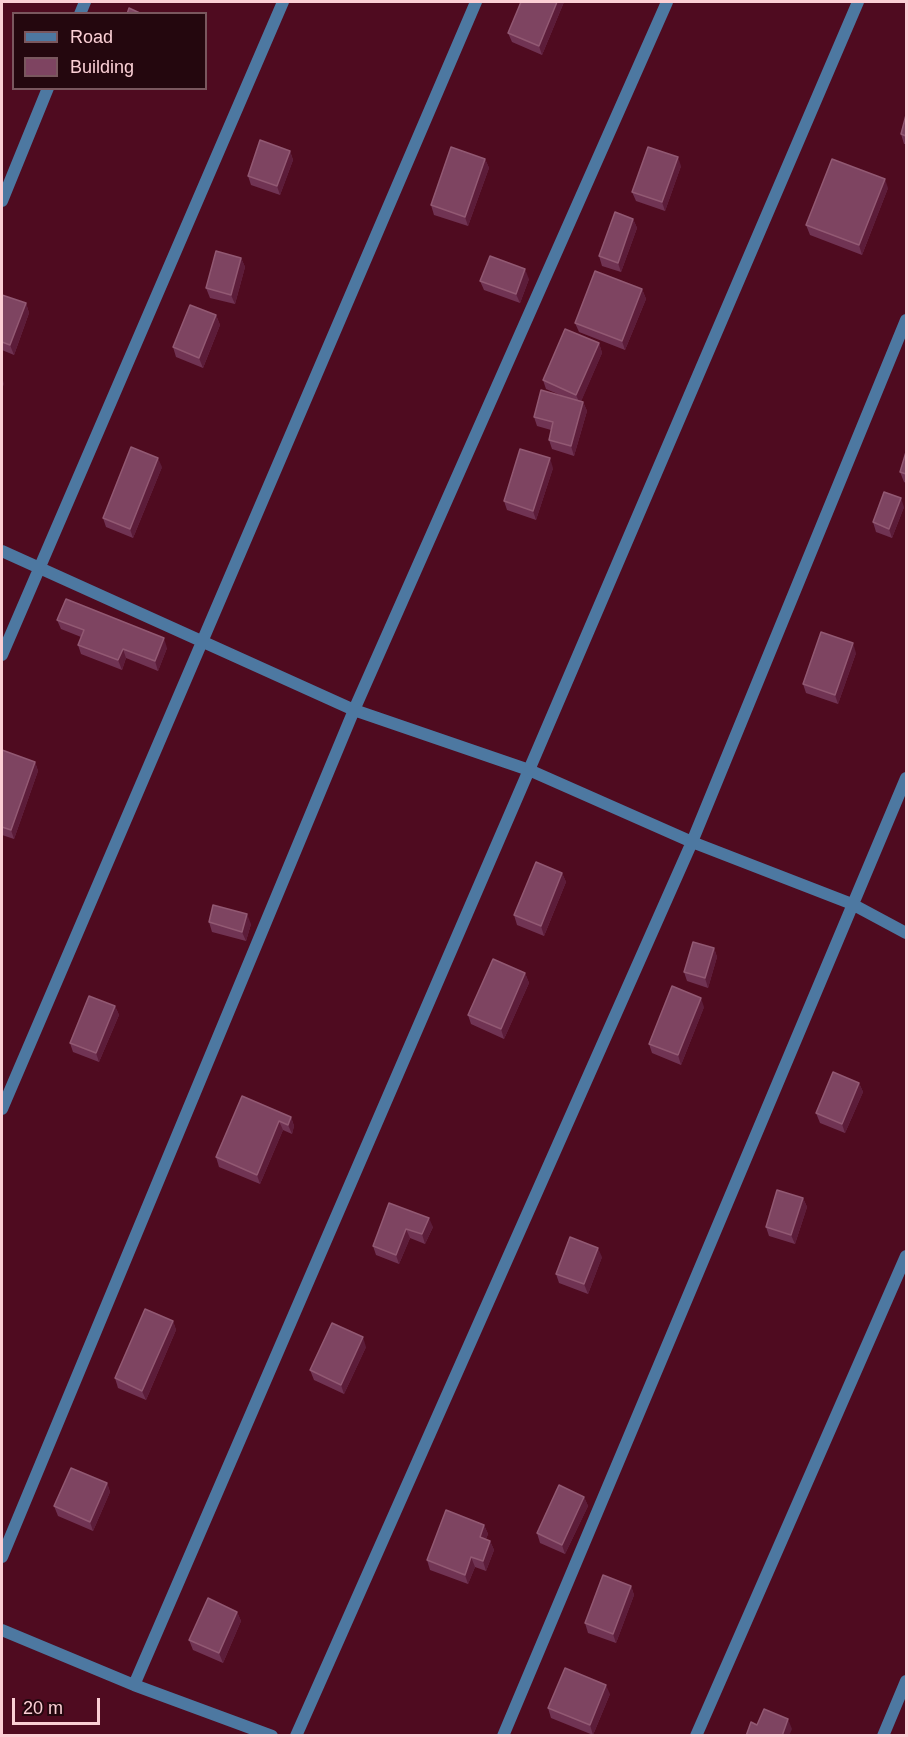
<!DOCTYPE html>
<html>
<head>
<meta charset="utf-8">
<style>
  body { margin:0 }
  #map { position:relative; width:908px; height:1737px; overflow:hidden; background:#4f0b20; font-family:Helvetica,sans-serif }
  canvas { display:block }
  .frame { position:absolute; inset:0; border:3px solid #fbcfd5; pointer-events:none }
  .legend { position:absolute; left:12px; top:12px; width:195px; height:78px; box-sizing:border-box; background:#24070e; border:2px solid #7a575e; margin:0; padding:8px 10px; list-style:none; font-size:18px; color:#fbcfd5 }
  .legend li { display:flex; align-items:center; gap:12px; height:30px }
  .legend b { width:30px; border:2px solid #7a575e }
  .scale { position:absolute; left:12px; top:1698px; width:88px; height:27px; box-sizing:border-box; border:3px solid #fbcfd5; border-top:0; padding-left:8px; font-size:18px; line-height:21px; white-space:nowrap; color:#fbcfd5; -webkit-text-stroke:4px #24070e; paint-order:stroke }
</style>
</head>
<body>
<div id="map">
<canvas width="908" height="1737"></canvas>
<div class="frame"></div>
<ul class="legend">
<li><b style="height:8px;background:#4d78a1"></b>Road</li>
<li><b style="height:16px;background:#7e4461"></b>Building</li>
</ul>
<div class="scale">20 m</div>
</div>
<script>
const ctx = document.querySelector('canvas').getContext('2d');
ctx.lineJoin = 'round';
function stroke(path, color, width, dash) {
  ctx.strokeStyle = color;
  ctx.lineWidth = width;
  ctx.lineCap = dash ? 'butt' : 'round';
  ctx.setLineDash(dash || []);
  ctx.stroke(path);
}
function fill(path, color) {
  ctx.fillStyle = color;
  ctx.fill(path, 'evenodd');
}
const minor = new Path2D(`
  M80 14 85 2
  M2 201 48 88
  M2 551 354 710 529 770 692 842 852 904 906 933
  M2 655 283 2
  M2 1109 476 2
  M2 1557 354 710 667 2
  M2 1630 134 1685 272 1736
  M134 1685 529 770 858 2
  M296 1736 692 842 906 320
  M503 1736 906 778
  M696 1736 906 1256
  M883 1736 906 1681`);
const wall = new Path2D(`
  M564 2 542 55 512 42 508 33Z
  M906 115V144H904L901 134Z
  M290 151 293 160 280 195 251 185 248 176Z
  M485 159 489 168 468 226 434 215 431 205Z
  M681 166 665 211 636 201 632 192Z
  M888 188 862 255 810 235 806 225Z
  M633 219 637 228 621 272 602 266 599 256Z
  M241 258 245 267 235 304 210 298 206 288Z
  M529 279 520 303 484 290 480 281Z
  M642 289 646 299 625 350 579 332 575 323Z
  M2 295 26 303 29 313 14 355 2 350Z
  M216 315 220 325 203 368 176 357 173 347Z
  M599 343 602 353 581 401 583 402 587 411 574 456 552 449 549 440 551 430 537 426 534 417 560 395 546 389 543 380Z
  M906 452V483L904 482 900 472Z
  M162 467 133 538 106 527 103 518Z
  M553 468 536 520 507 510 504 501Z
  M904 507 892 538 876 532 873 522Z
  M57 620 167 648 158 671 126 658 122 670 81 654 78 645 81 637 61 629Z
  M856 653 838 704 806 693 803 684Z
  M2 750 35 762 38 771 14 839 2 835Z
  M562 873 566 882 544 936 517 925 514 915Z
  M209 922 251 924 246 941 212 932Z
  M714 948 717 957 708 988 687 981 684 972Z
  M525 973 529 983 504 1039 471 1024 468 1015Z
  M115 1006 119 1015 99 1062 73 1052 70 1043Z
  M704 1007 681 1065 652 1053 649 1044Z
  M859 1083 863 1092 845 1133 820 1123 816 1113Z
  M242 1096 291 1117 294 1126 292 1134 283 1130 260 1184 219 1167 216 1157Z
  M803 1198 807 1207 795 1244 769 1236 766 1227Z
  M389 1203 433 1227 425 1244 410 1238 399 1264 376 1255 373 1246Z
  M602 1257 588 1294 559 1283 556 1274Z
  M173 1321 176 1330 146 1400 118 1388 115 1378Z
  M366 1347 344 1394 314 1380 310 1370Z
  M107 1483 110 1492 93 1531 58 1516 54 1506Z
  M584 1497 588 1506 565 1554 540 1543 537 1533Z
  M484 1525 488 1534 486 1539 490 1541 494 1550 486 1571 475 1567 468 1584 430 1570 427 1560Z
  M631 1586 634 1595 616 1643 588 1633 585 1623Z
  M237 1612 241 1621 223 1663 193 1650 189 1640Z
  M610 1694 593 1735 551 1718 548 1708Z`);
const shadedWall = new Path2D(`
  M557 2H564L542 55 539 46Z
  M290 151 293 160 280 195 277 186Z
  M678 157 681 166 665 211 662 202Z
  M485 159 489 168 468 226 465 217Z
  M885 179 888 188 862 255 859 245Z
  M633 219 637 228 621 272 618 263Z
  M241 258 245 267 235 304 231 295Z
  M525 269 529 279 520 303 516 294Z
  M642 289 646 299 625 350 622 341Z
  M26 303 29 313 14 355 10 345Z
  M216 315 220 325 203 368 199 358Z
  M599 343 602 353 580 404 576 395Z
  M2 377 4 384 2 389Z
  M583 402 587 411 574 456 571 446Z
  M158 458 162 467 133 538 130 529Z
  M550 458 553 468 536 520 533 511Z
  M901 498 904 507 892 538 889 529Z
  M164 638 167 648 158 671 155 661Z
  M853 643 856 653 838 704 835 695Z
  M123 649 126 658 122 670 118 660Z
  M35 762 38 771 14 839 11 830Z
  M562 873 566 882 544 936 541 926Z
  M247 914 251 924 246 941 242 932Z
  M714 948 717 957 708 988 705 978Z
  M525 973 529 983 504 1039 501 1029Z
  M701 998 704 1007 681 1065 678 1055Z
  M115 1006 119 1015 99 1062 96 1053Z
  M859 1083 863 1092 845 1133 842 1124Z
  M291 1117 294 1126 292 1134 288 1125Z
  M279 1121 283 1130 260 1184 257 1175Z
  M803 1198 807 1207 795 1244 791 1235Z
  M429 1218 433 1227 425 1244 422 1234Z
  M406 1229 410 1238 399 1264 396 1255Z
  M598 1248 602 1257 588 1294 584 1284Z
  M173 1321 176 1330 146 1400 142 1391Z
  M363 1337 366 1347 344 1394 341 1385Z
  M107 1483 110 1492 93 1531 90 1522Z
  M584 1497 588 1506 565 1554 562 1545Z
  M484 1525 488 1534 483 1546 480 1537Z
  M490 1541 494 1550 486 1571 483 1561Z
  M471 1557 475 1567 468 1584 465 1575Z
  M631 1586 634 1595 616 1643 613 1634Z
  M237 1612 241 1621 223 1663 219 1653Z
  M606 1685 610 1694 593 1735 590 1725Z
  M788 1719 792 1729 789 1736H782Z`);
const building = new Path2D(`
  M521 2H557L539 46 508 33Z
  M129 8 142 14H127Z
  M906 115V136L901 134Z
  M260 140 290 151 277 186 248 176Z
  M451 147 485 159 465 217 431 205Z
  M648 147 678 157 662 202 632 192Z
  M832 159 885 179 859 245 806 225Z
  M615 212 633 219 618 263 599 256Z
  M216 251 241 258 231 295 206 288Z
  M490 256 525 269 516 294 480 281Z
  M595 271 642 289 622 341 575 323Z
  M2 295 26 303 10 345 2 342Z
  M190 305 216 315 199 358 173 347Z
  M565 329 599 343 576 395 543 380Z
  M541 390 583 402 571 446 549 440 553 422 534 417Z
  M131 447 158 458 130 529 103 518Z
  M520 449 550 458 533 511 504 501Z
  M906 452V474L900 472Z
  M884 492 901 498 889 529 873 522Z
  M66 599 164 638 155 661 123 649 118 660 78 645 84 630 57 620Z
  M821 632 853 643 835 695 803 684Z
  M2 750 35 762 11 830 2 827Z
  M536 862 562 873 541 926 514 915Z
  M213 905 247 914 242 932 209 922Z
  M693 942 714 948 705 978 684 972Z
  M493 959 525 973 501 1029 468 1015Z
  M672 986 701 998 678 1055 649 1044Z
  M89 996 115 1006 96 1053 70 1043Z
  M833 1072 859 1083 842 1124 816 1113Z
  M242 1096 291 1117 288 1125 279 1121 257 1175 216 1157Z
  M777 1190 803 1198 791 1235 766 1227Z
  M389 1203 429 1218 422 1234 406 1229 396 1255 373 1246Z
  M570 1237 598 1248 584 1284 556 1274Z
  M145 1309 173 1321 142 1391 115 1378Z
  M332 1323 363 1337 341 1385 310 1370Z
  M71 1468 107 1483 90 1522 54 1506Z
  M559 1485 584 1497 562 1545 537 1533Z
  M446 1510 484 1525 480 1537 490 1541 483 1561 471 1557 465 1575 427 1560Z
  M603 1575 631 1586 613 1634 585 1623Z
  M208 1598 237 1612 219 1653 189 1640Z
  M565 1668 606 1685 590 1725 548 1708Z
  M764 1709 788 1719 782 1736H746L751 1722 757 1725Z`);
stroke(minor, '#4d78a1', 12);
fill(wall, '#703353');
fill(shadedWall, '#5c1c39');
fill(building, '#7e4461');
stroke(building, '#925973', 1.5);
</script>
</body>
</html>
